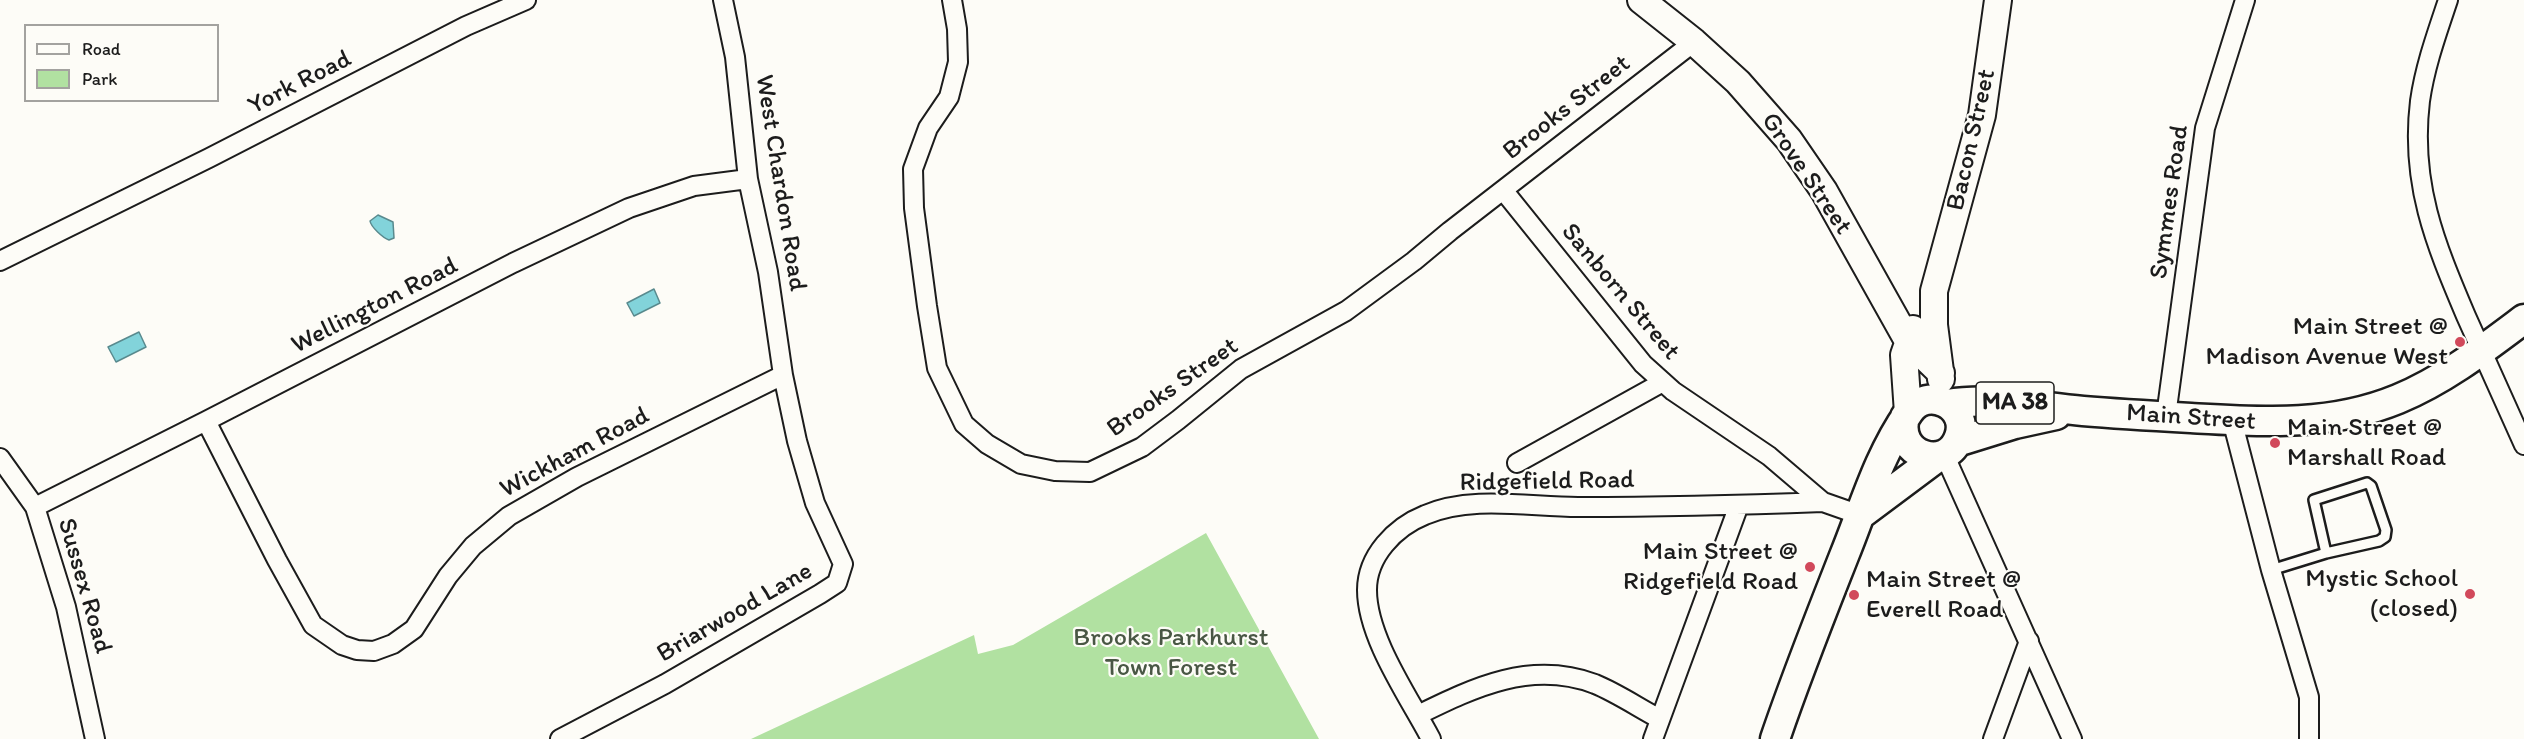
<!DOCTYPE html>
<html>
<head>
<meta charset="utf-8">
<style>
  body { margin:0 }
  #map { position:relative; width:2524px; height:739px; overflow:hidden; background:#fdfcf7; font-family:Itim,sans-serif }
  canvas { display:block }
  .legend { position:absolute; left:24px; top:24px; width:195px; height:78px; box-sizing:border-box; background:#fdfcf7; border:2px solid #a3a29f; margin:0; padding:8px 10px; list-style:none; font-size:18px; color:#1c1c1c }
  .legend li { display:flex; align-items:center; gap:12px; height:30px }
  .legend b { width:30px; border:2px solid #a3a29f }
</style>
</head>
<body>
<div id="map">
<canvas width="2524" height="739"></canvas>
<ul class="legend">
<li><b style="height:8px;background:#fdfcf7"></b>Road</li>
<li><b style="height:16px;background:#b1e1a1"></b>Park</li>
</ul>
</div>
<script>
const ctx = document.querySelector('canvas').getContext('2d');
ctx.lineJoin = 'round';
function fill(path, color) {
  ctx.fillStyle = color;
  ctx.fill(path, 'evenodd');
}
function stroke(path, color, width, dash) {
  ctx.strokeStyle = color;
  ctx.lineWidth = width;
  ctx.lineCap = dash ? 'butt' : 'round';
  ctx.setLineDash(dash || []);
  ctx.stroke(path);
}
function label(font, color, halo, rows, align = 'center') {
  ctx.font = font + ' Itim,sans-serif';
  ctx.lineWidth = 4.5;
  ctx.setLineDash([]);
  ctx.textBaseline = 'middle';
  ctx.strokeStyle = halo;
  ctx.fillStyle = color;
  for (const [text, x, y, turn = 0] of rows) {
    ctx.save();
    ctx.translate(x, y);
    ctx.rotate((+turn || 0) * Math.PI / 180);
    ctx.textAlign = isNaN(turn) ? turn : align;
    if (halo) ctx.strokeText(text, 0, 0);
    ctx.fillText(text, 0, 0);
    ctx.restore();
  }
}
const green = new Path2D(`
  M1206 533 1319 739H751L974 635 978 654 1013 645Z`);
const water = new Path2D(`
  M378 215 393 222 394 238 389 240C383 238 371 227 370 221Z
  M654 289 660 303 634 316 627 303Z
  M139 332 146 347 116 362 108 347Z`);
const lane = new Path2D(`
  M2367 483 2371 486 2386 530 2385 537 2379 541 2326 553 2314 500Z
  M2271 570 2326 553`);
const street = new Path2D(`
  M952 0 957 29 958 62 949 97 928 128 913 169 914 208 927 306 937 368 964 424 987 444 1021 464 1055 471 1090 472 1142 447 1178 420 1241 369 1346 311 1414 261 1450 231 1694 42
  M2448 0C2437 33 2425 66 2420 101 2410 183 2435 243 2466 316 2485 359 2505 402 2524 445
  M1503 190 1643 364 1673 391 1769 456 1823 502
  M0 261 209 158 466 26 526 0
  M2166 416 2205 128 2245 0
  M2232 420 2271 570 2309 697V739
  M206 421 277 560 313 625 342 645 357 650 374 651 393 644 414 629 448 576 473 546 509 516 577 477 783 375
  M1944 454 2072 739
  M0 458 35 507 66 607 95 739
  M1517 463 1663 382
  M35 507 206 421 513 263 629 208 694 186 748 179
  M1418 715C1475 687 1531 660 1595 684 1617 693 1639 708 1660 719
  M560 739 665 684 820 594 837 583 843 564 815 503 797 441 783 375 768 272 748 179 735 57 723 0
  M1431 739C1409 697 1367 638 1367 590 1367 556 1395 527 1425 515 1471 495 1529 507 1578 507 1660 507 1742 505 1823 502L1860 515
  M1653 739 1739 505
  M1993 739 2029 641`);
const secondary = new Path2D(`
  M1641 0 1694 42 1738 82 1789 140 1824 191 1908 341 1941 373
  M1941 379 1934 325V291L1982 115 1998 0
  M1908 413 1904 355 1913 329`);
const primary = new Path2D(`
  M1947 404C1993 397 2037 407 2083 411 2119 414 2155 416 2191 418 2262 422 2330 427 2398 399 2444 380 2484 349 2524 319
  M1957 442 2015 424 2056 415
  M1860 515 1939 456
  M1775 739C1796 677 1820 617 1844 556 1864 507 1878 456 1909 412 1927 385 1970 406 1959 437 1947 473 1894 455 1905 417`);
const markers = [
  [2460,342,6,"#d1495b"],
  [2275,443,6,"#d1495b"],
  [1810,567,6,"#d1495b"],
  [2470,594,6,"#d1495b"],
  [1854,595,6,"#d1495b"]
];
const shields = [
  [2015,403,78]
];
const shieldNames = [
  ["MA 38",2015,403]
];
const streetNames = [
  ["York Road",300,83,-27],
  ["Brooks Street",1567,108,-38],
  ["Bacon Street",1972,140,-77],
  ["Grove Street",1806,174,56],
  ["West Chardon Road",780,183,81],
  ["Symmes Road",2170,202,-82],
  ["Sanborn Street",1620,292,50],
  ["Wellington Road",375,306,-27],
  ["Brooks Street",1173,388,-35],
  ["Main Street",2191,418,4],
  ["Wickham Road",575,453,-28],
  ["Ridgefield Road",1547,482,-1],
  ["Sussex Road",84,586,74],
  ["Briarwood Lane",735,613,-30]
];
const poiNames = [
  ["Main Street @",2448,327],
  ["Madison Avenue West",2448,357],
  ["Main Street @",2287,428,"left"],
  ["Marshall Road",2287,458,"left"],
  ["Main Street @",1798,552],
  ["Ridgefield Road",1798,582],
  ["Mystic School",2458,579],
  ["(closed)",2458,609],
  ["Main Street @",1866,580,"left"],
  ["Everell Road",1866,610,"left"]
];
const parkNames = [
  ["Brooks Parkhurst",1171,638],
  ["Town Forest",1171,668]
];
fill(green, '#b1e1a1');
fill(water, '#82d3da');
stroke(water, '#598a8e', 1.5);
stroke(lane, '#1c1c1c', 14);
stroke(street, '#1c1c1c', 22);
stroke(secondary, '#1c1c1c', 30);
stroke(primary, '#1c1c1c', 33);
stroke(lane, '#fdfcf7', 9);
stroke(street, '#fdfcf7', 18);
stroke(secondary, '#fdfcf7', 26);
stroke(primary, '#fdfcf7', 28);
for (const [x, y, r, color] of markers) {
  const dot = new Path2D();
  dot.arc(x, y, r, 0, 2 * Math.PI);
  ctx.fillStyle = color;
  ctx.fill(dot);
  stroke(dot, '#fdfcf7', 2);
}
for (const [x, y, w] of shields) {
  const box = new Path2D();
  box.roundRect(x - w / 2, y - 21, w, 42, 4.5);
  ctx.fillStyle = '#fdfcf7';
  ctx.fill(box);
  stroke(box, '#1c1c1c', 1.5);
}
label('bold 24px', '#1c1c1c', null, shieldNames);
label('26px', '#1c1c1c', '#fdfcf7', streetNames);
label('26px', '#1c1c1c', '#fdfcf7', poiNames, 'right');
label('26px', '#495744', '#fdfcf7', parkNames);
</script>
</body>
</html>
